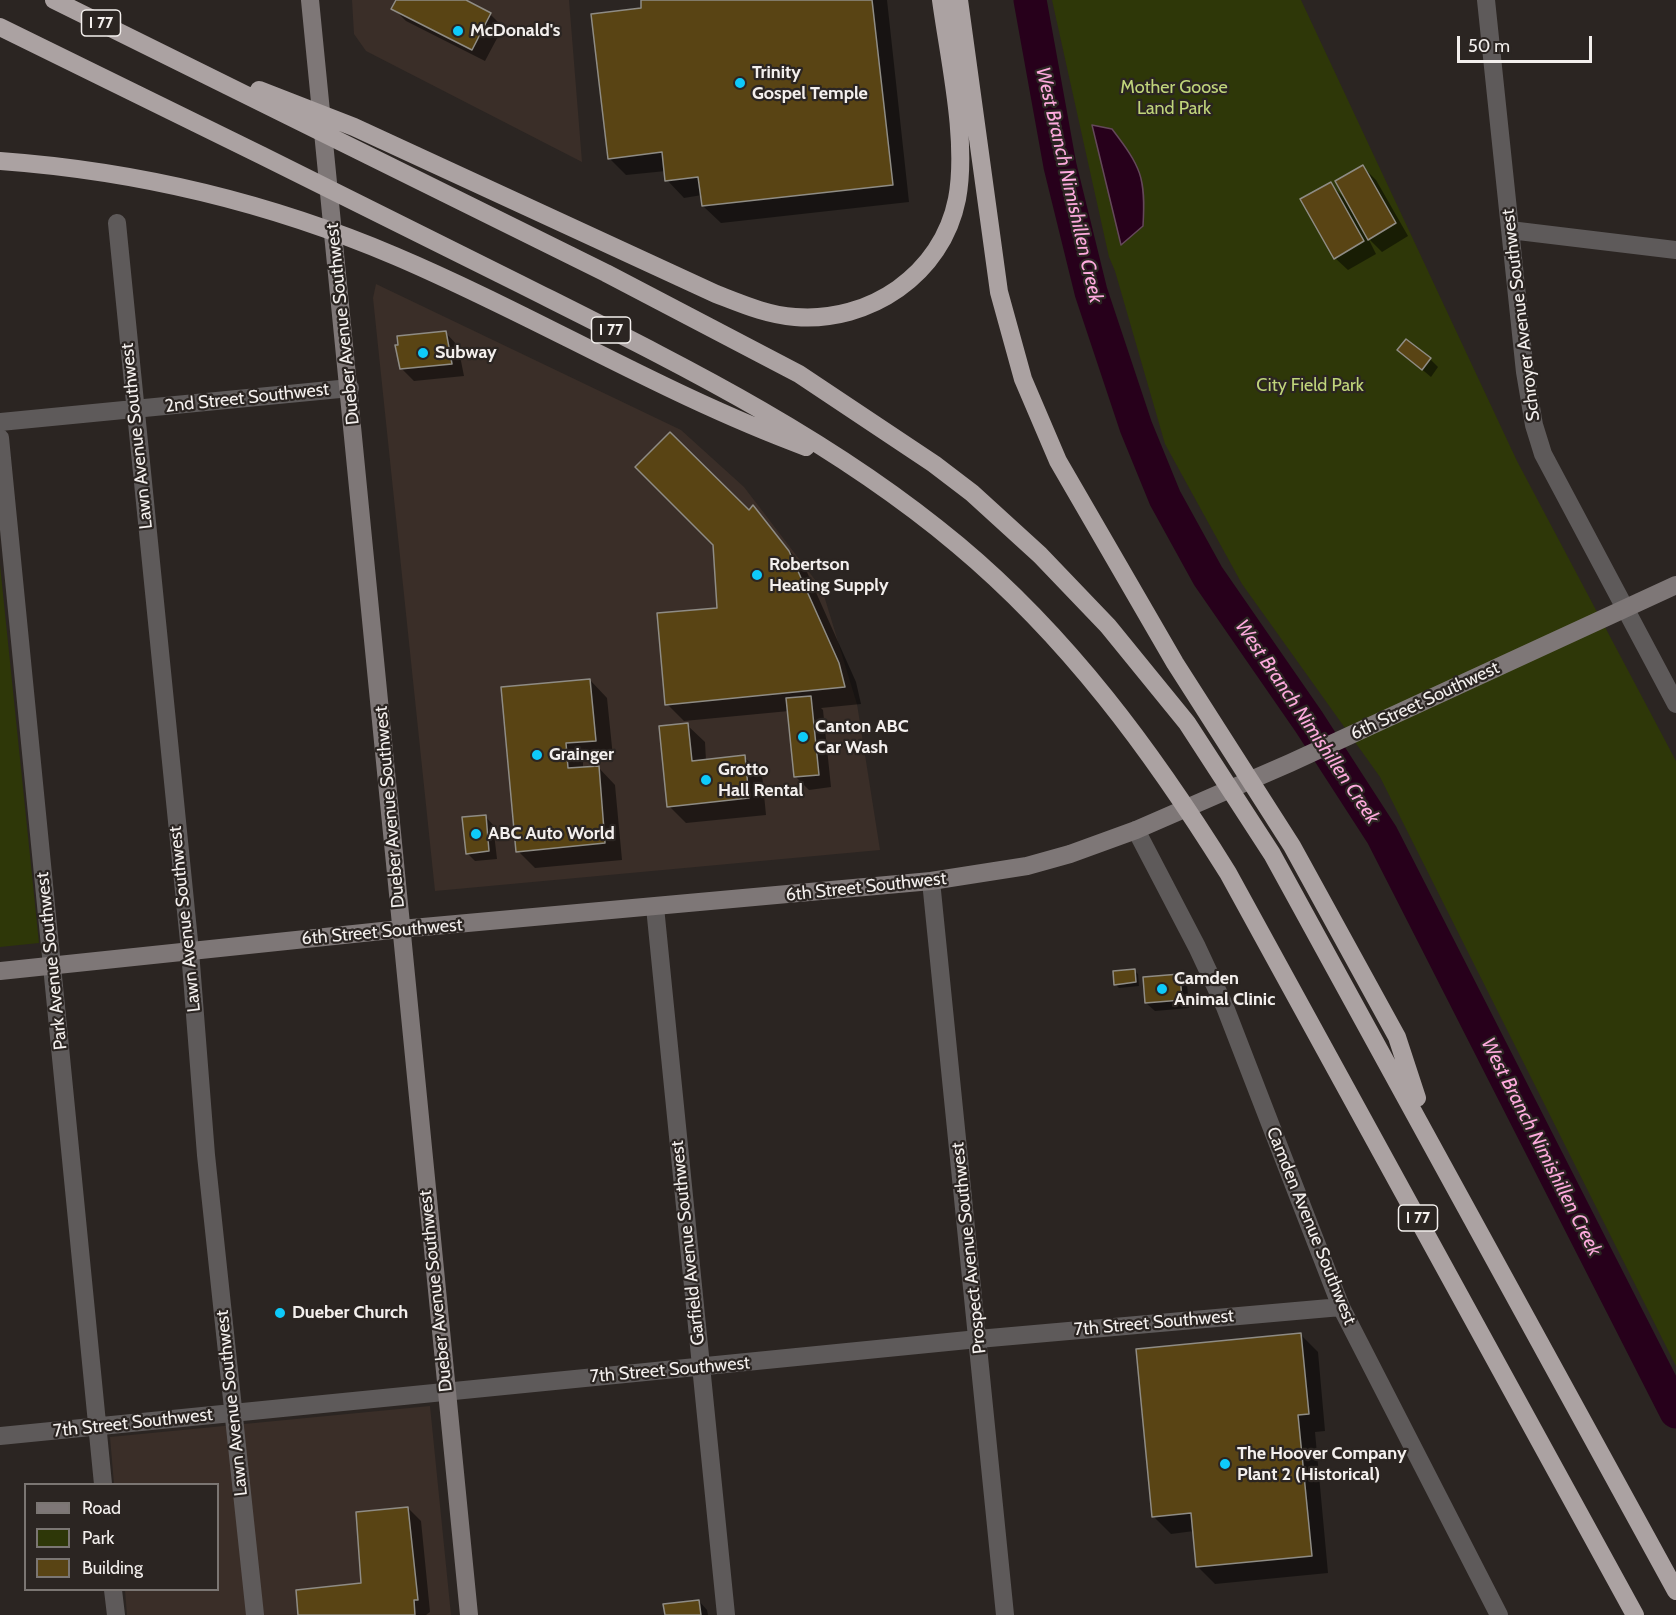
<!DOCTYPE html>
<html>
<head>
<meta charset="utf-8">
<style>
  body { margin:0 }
  #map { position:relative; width:1676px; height:1615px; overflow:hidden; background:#2b2522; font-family:Cabin,sans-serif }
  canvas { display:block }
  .legend { position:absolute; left:24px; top:1483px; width:195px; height:108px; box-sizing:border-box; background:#2b2522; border:2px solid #7b7673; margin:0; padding:8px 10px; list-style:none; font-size:18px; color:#f3efed }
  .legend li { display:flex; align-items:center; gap:12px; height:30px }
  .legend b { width:30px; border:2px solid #7b7673 }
  .scale { position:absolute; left:1457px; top:36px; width:135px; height:27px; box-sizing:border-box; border:3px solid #f3efed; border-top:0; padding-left:8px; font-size:18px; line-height:21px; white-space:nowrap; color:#f3efed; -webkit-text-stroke:4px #2b2522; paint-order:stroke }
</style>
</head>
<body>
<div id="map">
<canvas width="1676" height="1615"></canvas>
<ul class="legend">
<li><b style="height:8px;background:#7e7777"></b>Road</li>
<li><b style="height:16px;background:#2e3708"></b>Park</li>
<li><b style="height:16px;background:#594414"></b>Building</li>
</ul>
<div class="scale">50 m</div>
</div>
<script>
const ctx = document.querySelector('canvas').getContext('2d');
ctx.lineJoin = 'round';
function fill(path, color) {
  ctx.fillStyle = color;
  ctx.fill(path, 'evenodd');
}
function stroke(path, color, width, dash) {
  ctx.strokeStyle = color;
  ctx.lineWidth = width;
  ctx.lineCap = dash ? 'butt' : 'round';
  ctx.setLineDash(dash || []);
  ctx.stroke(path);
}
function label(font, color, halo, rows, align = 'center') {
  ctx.font = font + ' Cabin,sans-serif';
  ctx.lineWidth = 4.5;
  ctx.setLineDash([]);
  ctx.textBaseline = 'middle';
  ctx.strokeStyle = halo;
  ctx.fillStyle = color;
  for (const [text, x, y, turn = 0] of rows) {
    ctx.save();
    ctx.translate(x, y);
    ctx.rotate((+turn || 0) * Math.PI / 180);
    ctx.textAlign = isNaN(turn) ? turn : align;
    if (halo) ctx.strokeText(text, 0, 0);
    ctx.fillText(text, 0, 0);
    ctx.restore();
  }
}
const built = new Path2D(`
  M352 0H569L582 162 366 51 354 34Z
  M376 284 681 430 744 487 822 589 857 704 880 850 435 891 373 298Z
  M430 1406 451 1615H127L125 1590H218V1484H114L110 1437Z`);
const green = new Path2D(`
  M1052 0H1301L1517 461 1676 761V1366L1380 777 1242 584 1165 444 1115 271 1109 257Z
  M0 565 39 943 0 947Z`);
const water = new Path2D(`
  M1092 125 1112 129C1141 167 1146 177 1143 226L1121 245Z`);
const shadow = new Path2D(`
  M397 0H463L490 14 503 27 485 61 406 21 393 8Z
  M642 0H887L909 202 721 223 703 206 702 195 684 198 667 180 666 171 626 175 609 158 643 10Z
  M1363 167 1376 180 1408 236 1382 252 1368 238 1376 254 1348 270 1335 258 1331 184 1345 199Z
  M446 333 458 346 464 376 414 381 401 368Z
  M1399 350 1430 359 1438 367 1431 377Z
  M753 508 806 570 856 682 861 704 821 708 823 710 831 787 809 790 796 777 789 711 684 721 667 704 719 609 749 512Z
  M590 680 607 698 613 757 583 760V769L598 767 615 785 622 860 535 868 518 851Z
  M687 725 705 742 706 761 744 757 762 774 766 815 686 823 669 806Z
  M485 816 493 825 497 859 475 861 467 853Z
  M1134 971 1138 974 1139 986 1119 988 1115 984Z
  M1179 976 1187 984 1189 1008 1155 1011 1146 1003Z
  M1300 1334 1318 1352 1325 1431 1315 1432 1328 1573 1215 1584 1198 1567 1194 1531 1171 1534 1153 1516Z
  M408 1508 421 1521 430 1612 426 1615H300L363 1584Z
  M699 1601 707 1610 708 1615H666Z`);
const river = new Path2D(`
  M1030 0 1060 166 1091 292 1136 427 1165 498 1208 576 1309 722 1382 835 1676 1412`);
const building = new Path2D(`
  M396 0H466L491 13 472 50 391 9Z
  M641 0H872L893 185 702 206 698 177 665 181 662 152 608 159 591 14 641 8Z
  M1363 165 1396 223 1368 240 1335 181Z
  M1331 182 1364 241 1334 259 1300 199Z
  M446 331 452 364 400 369 395 345H398L397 336Z
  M1406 339 1431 358 1422 370 1397 350Z
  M670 432 749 510 753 505 789 551 839 663 845 687 665 705 657 613 717 608 713 545 635 467Z
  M590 679 596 741 566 743 568 768 599 766 605 843 516 852 501 687Z
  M811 696 819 775 794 777 786 698Z
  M688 723 692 761 745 755 749 798 667 807 659 726Z
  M486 815 489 851 466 854 462 817Z
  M1135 969 1136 982 1114 985 1113 971Z
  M1180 974 1182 1000 1145 1003 1143 977Z
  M1301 1333 1309 1414 1298 1415 1312 1556 1196 1567 1191 1513 1152 1517 1136 1349Z
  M408 1507 418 1600H414L415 1615H298L296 1590 361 1583 356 1512Z
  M699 1600 701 1615H665L663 1604Z`);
const street = new Path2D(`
  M1486 0 1525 372 1534 425 1543 454 1676 704
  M117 223 190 951 206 1155 255 1615
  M1510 230 1676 250
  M0 422 350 388
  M0 438 103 1484
  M1136 830 1197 947 1225 1007 1341 1307 1499 1615
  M931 881 1005 1615
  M655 907 726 1615
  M0 1436 978 1339 1341 1307
  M113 1590 116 1615`);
const secondary = new Path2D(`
  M310 0 469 1615
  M0 971 401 929 931 881 1027 866 1070 854 1136 830 1290 763 1676 585`);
const highway = new Path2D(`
  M54 0 606 273 799 374 934 464 972 493 1040 555 1108 626 1187 723 1272 854 1676 1591
  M959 0 999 292 1023 379 1058 461 1175 663 1292 846 1397 1037 1417 1098
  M0 27C174 112 347 197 520 284 671 360 827 435 958 545 1068 637 1152 751 1228 873L1635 1615
  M259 90 354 127 716 294C742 304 767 315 795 317 869 323 942 275 957 199 968 141 949 59 941 0
  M0 161C137 171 268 202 395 256 534 315 665 395 806 447`);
const markers = [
  [458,31,6,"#0ecafa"],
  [740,83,6,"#0ecafa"],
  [423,353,6,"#0ecafa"],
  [757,575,6,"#0ecafa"],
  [803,737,6,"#0ecafa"],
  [537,755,6,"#0ecafa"],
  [706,780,6,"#0ecafa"],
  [476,834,6,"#0ecafa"],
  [1162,989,6,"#0ecafa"],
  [280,1313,6,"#0ecafa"],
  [1225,1464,6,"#0ecafa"]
];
const shields = [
  [101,23,39],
  [611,330,39],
  [1418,1218,39]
];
const shieldNames = [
  ["I 77",101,23],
  ["I 77",611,330],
  ["I 77",1418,1218]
];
const poiNames = [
  ["McDonald's",470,31],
  ["Trinity",752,73],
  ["Gospel Temple",752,94],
  ["Subway",435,353],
  ["Robertson",769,565],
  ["Heating Supply",769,586],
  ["Canton ABC",815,727],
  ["Car Wash",815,748],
  ["Grainger",549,755],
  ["Grotto",718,770],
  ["Hall Rental",718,791],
  ["ABC Auto World",488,834],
  ["Camden",1174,979],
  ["Animal Clinic",1174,1000],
  ["Dueber Church",292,1313],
  ["The Hoover Company",1237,1454],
  ["Plant 2 (Historical)",1237,1475]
];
const parkNames = [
  ["Mother Goose",1174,88],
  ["Land Park",1174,109],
  ["City Field Park",1310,386]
];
const streetNames = [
  ["Schroyer Avenue Southwest",1521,315,-97],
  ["Dueber Avenue Southwest",343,324,-96],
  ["2nd Street Southwest",247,398,-6],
  ["Lawn Avenue Southwest",137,436,-96],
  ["6th Street Southwest",1425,701,-25],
  ["Dueber Avenue Southwest",390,807,-95],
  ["6th Street Southwest",866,887,-6],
  ["Lawn Avenue Southwest",185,919,-96],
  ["6th Street Southwest",382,932,-5],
  ["Park Avenue Southwest",52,961,-96],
  ["Camden Avenue Southwest",1311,1226,68],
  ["Garfield Avenue Southwest",688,1243,-96],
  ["Prospect Avenue Southwest",969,1248,-96],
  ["Dueber Avenue Southwest",436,1291,-96],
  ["7th Street Southwest",1154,1323,-5],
  ["7th Street Southwest",670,1370,-5],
  ["Lawn Avenue Southwest",232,1403,-96],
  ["7th Street Southwest",133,1423,-6]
];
const waterNames = [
  ["West Branch Nimishillen Creek",1069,185,77],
  ["West Branch Nimishillen Creek",1307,722,56],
  ["West Branch Nimishillen Creek",1541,1147,63]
];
fill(built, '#3a2e28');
fill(green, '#2e3708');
fill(water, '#27001b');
stroke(water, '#64485a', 1.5);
fill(shadow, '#0007');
stroke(river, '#27001b', 33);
fill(building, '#594414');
stroke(building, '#8f8c85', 1.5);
stroke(street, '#5e5a5a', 18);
stroke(secondary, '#7e7777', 18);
stroke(highway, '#aba2a2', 18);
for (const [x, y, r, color] of markers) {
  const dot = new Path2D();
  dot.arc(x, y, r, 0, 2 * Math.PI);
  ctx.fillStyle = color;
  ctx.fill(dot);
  stroke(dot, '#2b2522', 2);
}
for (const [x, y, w] of shields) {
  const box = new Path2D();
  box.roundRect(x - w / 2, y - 13, w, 26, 4.5);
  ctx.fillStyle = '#2b2522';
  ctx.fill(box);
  stroke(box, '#f3efed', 1.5);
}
label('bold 16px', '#f3efed', null, shieldNames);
label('bold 18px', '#f3efed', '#2b2522', poiNames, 'left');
label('18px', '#c0d57b', '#2b2522', parkNames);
label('18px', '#f3efed', '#2b2522', streetNames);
label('italic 20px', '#fdaadd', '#2b2522', waterNames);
</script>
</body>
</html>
